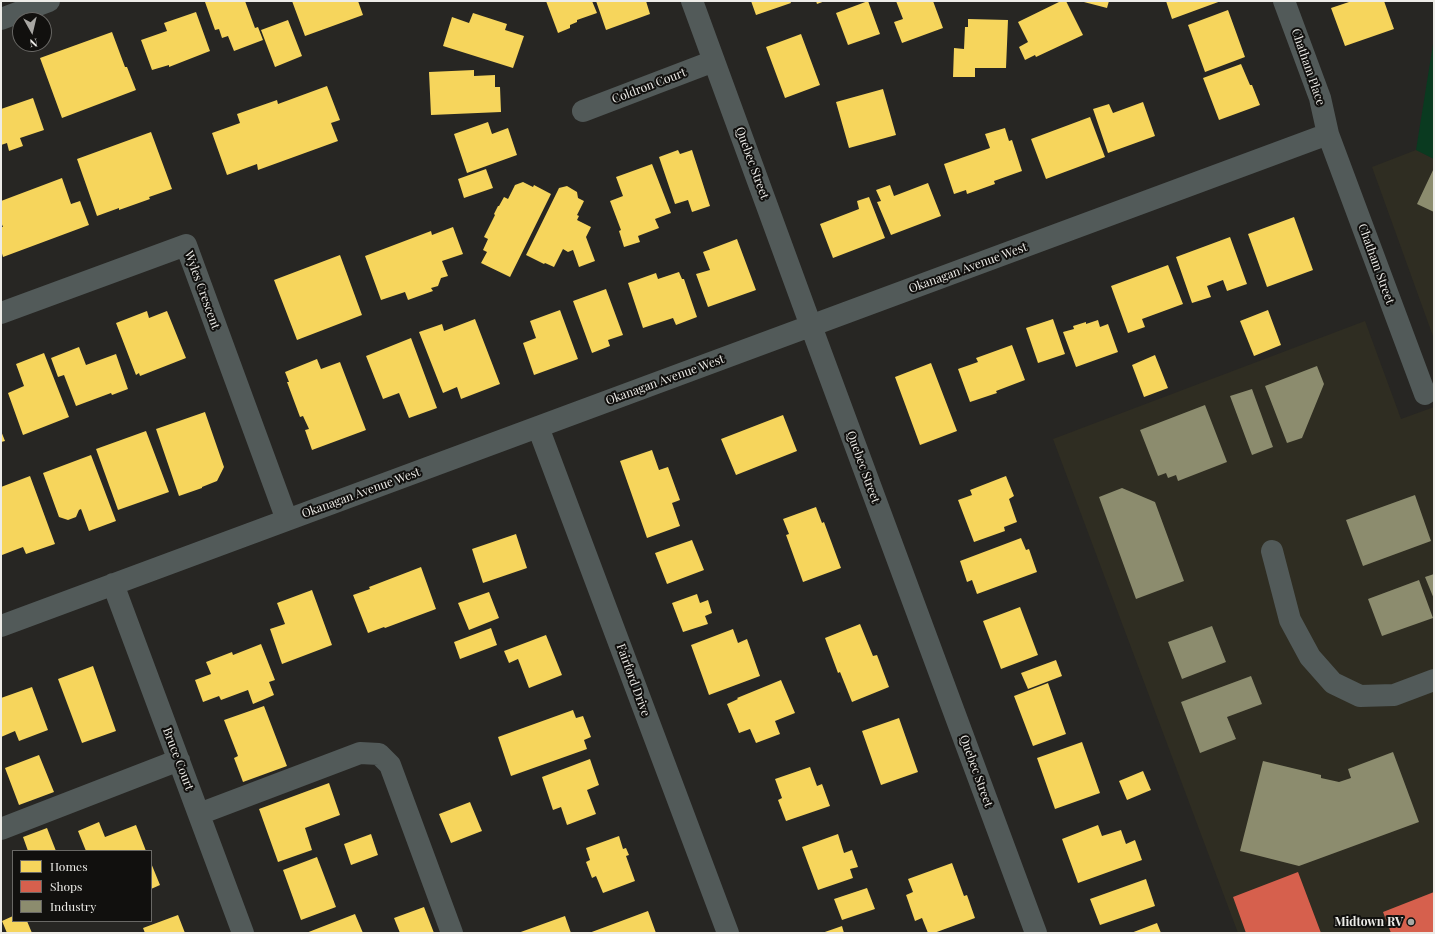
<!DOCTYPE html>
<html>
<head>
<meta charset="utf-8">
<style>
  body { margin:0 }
  #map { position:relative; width:1435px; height:934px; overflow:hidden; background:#272623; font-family:"Playfair Display",serif }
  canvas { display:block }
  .frame { position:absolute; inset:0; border:2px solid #edece8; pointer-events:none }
  .legend { position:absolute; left:12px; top:850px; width:140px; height:72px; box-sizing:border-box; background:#11100e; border:1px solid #696865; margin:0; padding:5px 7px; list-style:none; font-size:12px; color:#edece8 }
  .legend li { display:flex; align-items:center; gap:8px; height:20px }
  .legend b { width:20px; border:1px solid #696865 }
  .north { position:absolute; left:12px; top:12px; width:40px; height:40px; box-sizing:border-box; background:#11100e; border:1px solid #696865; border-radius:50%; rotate:172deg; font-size:11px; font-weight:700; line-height:16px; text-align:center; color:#edece8 }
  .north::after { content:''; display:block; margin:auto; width:14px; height:18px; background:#a8a7a3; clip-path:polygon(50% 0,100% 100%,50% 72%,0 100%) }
</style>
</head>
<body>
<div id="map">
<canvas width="1435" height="934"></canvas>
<div class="frame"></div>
<ul class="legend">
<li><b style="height:11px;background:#f6d55c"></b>Homes</li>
<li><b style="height:11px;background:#d6604d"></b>Shops</li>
<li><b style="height:11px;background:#8c8c6e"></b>Industry</li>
</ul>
<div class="north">N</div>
</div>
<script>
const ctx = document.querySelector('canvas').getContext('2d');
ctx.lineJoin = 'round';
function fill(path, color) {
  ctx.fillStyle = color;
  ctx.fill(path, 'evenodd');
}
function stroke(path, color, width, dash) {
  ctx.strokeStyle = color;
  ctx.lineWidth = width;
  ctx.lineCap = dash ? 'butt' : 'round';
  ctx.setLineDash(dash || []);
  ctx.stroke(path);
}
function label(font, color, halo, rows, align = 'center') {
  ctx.font = font + ' "Playfair Display",serif';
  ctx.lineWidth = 4;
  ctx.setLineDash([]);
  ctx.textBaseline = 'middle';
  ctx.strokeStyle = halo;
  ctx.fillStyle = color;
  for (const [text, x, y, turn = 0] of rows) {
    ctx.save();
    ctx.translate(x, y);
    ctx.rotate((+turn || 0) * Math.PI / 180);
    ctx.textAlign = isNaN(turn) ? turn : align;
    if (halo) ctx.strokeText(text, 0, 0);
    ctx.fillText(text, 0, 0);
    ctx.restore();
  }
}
const built = new Path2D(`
  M1416 150 1434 159V339L1372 167Z
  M1365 321 1401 419 1434 407V933H1238L1053 439Z`);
const green = new Path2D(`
  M1434 38V159L1416 150Z`);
const homes = new Path2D(`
  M207 1H245L255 28 258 27 263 40 234 51 228 36 222 38 219 29 215 30 205 2Z
  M292 1H358L363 15 305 36Z
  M546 1H592L597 13 577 20V22L570 25V28L558 33Z
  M596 1H646L650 14 606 30Z
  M751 1H790L791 3 756 15Z
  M816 1H825L817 4Z
  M868 1 880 34 848 45 836 13Z
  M896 1H933L943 28 902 43 894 22 903 19Z
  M1061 1H1066L1083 35 1036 57 1035 55 1025 60 1019 47 1028 42 1018 22Z
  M1080 1H1109L1107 8Z
  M1166 1H1221L1172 19Z
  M1352 1H1384L1394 29 1345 46 1331 8Z
  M1228 10 1245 57 1205 72 1188 25Z
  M196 12 210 51 169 67V65L152 70 141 40 167 31 164 23Z
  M473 13 507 24 505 30 524 36 513 68 443 46 452 17 469 23Z
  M968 19 1008 20 1006 68H975V77H953L954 48 964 49 965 27H968Z
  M288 20 302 56 275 67 261 30Z
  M112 32 125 67H127L136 90 62 118 40 58Z
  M801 34 820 85 785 98 766 47Z
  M1241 64 1250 85H1252L1260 105 1219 120 1203 78Z
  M474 70V76L495 75V87H500L501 112 431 115 429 72Z
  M327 86 340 120 331 123 338 141 258 170 257 164 227 175 212 133 240 123 237 114 277 100 278 104Z
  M883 89 896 135 849 148 836 102Z
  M33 98 44 130 20 138 23 146 9 151 7 143 1 145V109Z
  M1143 102 1155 136 1108 153 1093 109 1109 104 1113 113Z
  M1090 117 1105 157 1046 179 1031 139Z
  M488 122 492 134 508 128 517 155 467 173 454 134Z
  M1005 128 1009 141 1012 140 1022 171 994 181 995 184 967 194 966 190 954 194 944 164 990 148 985 134Z
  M151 132 172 189 149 197 150 199 119 210V208L97 216 77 159Z
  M678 150 680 154 692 150 710 206 692 212 688 200 675 204 659 157Z
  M652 164 671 213 655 219 659 228 638 236 640 242 624 247 619 231 621 230 610 201 623 196 616 177Z
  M486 169 493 188 464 198 458 179Z
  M62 178 71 204 80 201 89 225 3 257 1 250V227H3L1 222V201Z
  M523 182 533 187 534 185 551 194 510 277 481 263 487 252 483 250 488 239 484 237 495 215 494 214 498 206H499L504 197 508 199 515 185Z
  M928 183 941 216 891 235 877 202 881 201 876 190 890 185 894 196Z
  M567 186 577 192 578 198 584 201 577 215 579 216 577 220 591 227 586 237 595 261 579 267 573 250 568 252 563 249 554 267 545 263 544 264 526 255 559 188Z
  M869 197 885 238 833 258 820 224 859 209 857 201Z
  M1294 217 1313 270 1267 287 1248 234Z
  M453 227 463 254 442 261 448 276 441 278 438 286 431 288 433 291 408 300 405 292 381 300 365 256 431 231 432 235Z
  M1230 237 1247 284 1227 291 1223 280 1207 286 1211 297 1192 303 1176 257Z
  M737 239 756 290 708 307 696 274 710 270 703 252Z
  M340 255 362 315 297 340 274 280Z
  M1168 265 1183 304 1142 319 1145 327 1128 333 1111 286Z
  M679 272 682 279H684L697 317 676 325 673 318 643 328 628 283 656 273 658 279Z
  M606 289 623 335 608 340 610 346 592 353 573 301Z
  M560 310 578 359 534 375 523 343 536 338 530 321Z
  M1268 310 1281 345 1254 356 1240 321Z
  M147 311 149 318 167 311 186 358 140 376 139 373 136 375 116 323Z
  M475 319 500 384 461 399 457 387 443 393 419 332 442 324 444 331Z
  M1053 319 1065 354 1038 363 1026 328Z
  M1098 320 1100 327 1108 324 1118 352 1076 367 1063 332 1074 329 1073 326 1086 322V324Z
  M411 338 437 408 409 418 399 393 383 399 366 356Z
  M1012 345 1025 380 996 391 997 393 970 402 958 369 978 362 976 358Z
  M79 347 86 365 116 354 128 389 112 395 111 393 76 406 64 375 58 377 51 358Z
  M44 353 69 417 23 435 8 393 24 386 16 364Z
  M1155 355 1168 388 1144 397 1132 365Z
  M317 359 321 369 340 362 366 430 312 450 305 430 309 429 303 416 300 417 287 382H289L285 372Z
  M931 363 957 431 920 445 895 377Z
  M205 412 224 467 217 481 202 487V488L179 496 156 429Z
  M783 415 797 451 736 475 721 439Z
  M1 431 5 441 1 442Z
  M146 431 169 492 118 510 96 449Z
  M652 450 659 470 668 467 680 500 672 503 680 526 647 538 620 461Z
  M91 455 116 521 89 531 81 509 79 510 76 517 68 520 59 517 43 473Z
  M30 476 55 544 26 554 23 547 2 555 1 487Z
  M1006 476 1014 496 1009 499 1017 522 1004 527 1005 531 974 542 958 500 972 495 970 490Z
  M816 507 822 523 824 522 841 568 803 582 786 535 789 534 783 519Z
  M516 534 527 568 483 583 472 549Z
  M1021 538 1026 550 1029 549 1037 572 977 594 972 580 967 582 960 561Z
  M692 540 704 570 667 584 655 553Z
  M421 567 436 609 385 628 384 627 368 633 353 595 370 589 369 587Z
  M312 590 332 645 282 664 270 629 285 624 277 603Z
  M489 592 499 618 469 630 458 603Z
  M697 594 700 603 708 600 712 613 705 616 708 624 683 632 672 603Z
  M1020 607 1038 655 1001 669 983 621Z
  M860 624 873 656 877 655 889 687 852 702 840 672 838 673 825 638Z
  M491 628 497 645 460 659 454 642Z
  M733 629 738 643 747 639 760 676 709 695 691 645Z
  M546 635 562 675 529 688 518 659 509 663 504 651Z
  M261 644 275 680 269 682 274 695 253 704 248 690 221 700 219 696 203 702 195 680 211 674 206 662 232 652 233 655Z
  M1056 660 1062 676 1028 689 1021 673Z
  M93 666 116 731 82 743 58 679Z
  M781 680 795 713 775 721 780 734 756 743 750 729 739 733 727 704 738 699 737 698Z
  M1048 683 1066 734 1033 746 1014 696Z
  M32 687 48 730 19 741 15 731 1 737V698Z
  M264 706 287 766 243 782 234 758 238 756 224 720Z
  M573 710 576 718 583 716 591 737 584 740 587 749 511 776 498 737Z
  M899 718 918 772 881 785 862 731Z
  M1082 742 1100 793 1055 809 1037 758Z
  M39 755 54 792 19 805 5 768Z
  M590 759 599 785 587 790 596 814 567 825 561 807 553 810 542 777Z
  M810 767 817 786 822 784 830 806 786 821 778 800 782 798 775 779Z
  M1143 771 1151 790 1127 800 1119 781Z
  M329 783 340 815 305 828 312 850 278 862 259 809Z
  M470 802 482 831 451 843 439 814Z
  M99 822 105 837 136 825 146 851H86L78 831Z
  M1098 825 1102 836 1121 830 1126 844 1135 840 1142 860 1078 883 1062 839Z
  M47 828 56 851H28L23 837Z
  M371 834 378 855 351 865 344 844Z
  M838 834 844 853 852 850 858 867 850 869 853 878 818 890 802 847Z
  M619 836 623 849 626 848 629 855 626 856 635 881 603 893 596 876 592 878 586 862 590 860 586 848Z
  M317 857 336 907 301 920 283 870Z
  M151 863 160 885 151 889Z
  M952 863 964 896 967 895 975 918 934 933H928L922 918 915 921 906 895 913 892 908 879Z
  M1146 879 1155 906 1100 925 1090 899Z
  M867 888 875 909 842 920 834 899Z
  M424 907 434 933H400L394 918Z
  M648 911 656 933H589Z
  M355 914 363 933H306Z
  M178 915 185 933H145L143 928Z
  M13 916V921H27L32 933H7L2 921Z
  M565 916 571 933H518Z
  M1157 923 1161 933H1131Z
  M842 926 844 933H822Z`);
const shops = new Path2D(`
  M1298 872 1321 933H1246L1233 897Z
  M1434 892V933H1391L1383 912Z`);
const industry = new Path2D(`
  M1434 168V212L1417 204Z
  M1317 366 1324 384 1302 438 1287 443 1265 386Z
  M1252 389 1273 447 1252 455 1230 396Z
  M1205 405 1227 462 1178 481 1176 475 1168 478 1166 473 1158 476 1140 430Z
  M1122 488 1155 502 1184 581 1136 599 1099 497Z
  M1415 495 1431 541 1363 566 1346 520Z
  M1434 574V599L1425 577Z
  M1419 580 1433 618 1382 636 1368 599Z
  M1212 626 1226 662 1182 679 1168 642Z
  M1251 676 1262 704 1227 717 1236 739 1200 753 1181 702Z
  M1393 752 1419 822 1299 866 1240 851 1263 761 1321 775V778L1339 782 1351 778 1348 769Z`);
const minor = new Path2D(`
  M692 1 811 326 1036 933
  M1284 1 1320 98 1328 134 1425 394
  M1 19 49 1
  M583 111 714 61
  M1 313 186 245 287 520
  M538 427 728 933
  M1272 551 1290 620 1310 657 1333 683 1360 696 1394 695 1434 680
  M113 584 243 933
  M1 626 1328 134
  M199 814 360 753 379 754 390 765 452 933
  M1 829 179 760`);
const markers = [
  [1411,922,4,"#a8a7a3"]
];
const streetNames = [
  ["Chatham Place",1308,67,71],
  ["Coldron Court",649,86,-21],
  ["Quebec Street",752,163,70],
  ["Chatham Street",1376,264,70],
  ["Okanagan Avenue West",968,268,-20],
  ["Wyles Crescent",202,290,70],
  ["Okanagan Avenue West",665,380,-20],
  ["Quebec Street",863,467,70],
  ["Okanagan Avenue West",361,493,-20],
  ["Fairford Drive",633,680,70],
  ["Bruce Court",178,759,69],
  ["Quebec Street",976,771,70]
];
const poiNames = [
  ["Midtown RV",1403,922]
];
fill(built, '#2f2d22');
fill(green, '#0a3a20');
fill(homes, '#f6d55c');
fill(shops, '#d6604d');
fill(industry, '#8c8c6e');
stroke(minor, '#525a59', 22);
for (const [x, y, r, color] of markers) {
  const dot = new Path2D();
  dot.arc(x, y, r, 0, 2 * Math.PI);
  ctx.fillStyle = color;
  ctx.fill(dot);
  stroke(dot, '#11100e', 1.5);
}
label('12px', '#edece8', '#11100e', streetNames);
label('bold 12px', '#edece8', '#11100e', poiNames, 'right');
</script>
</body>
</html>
